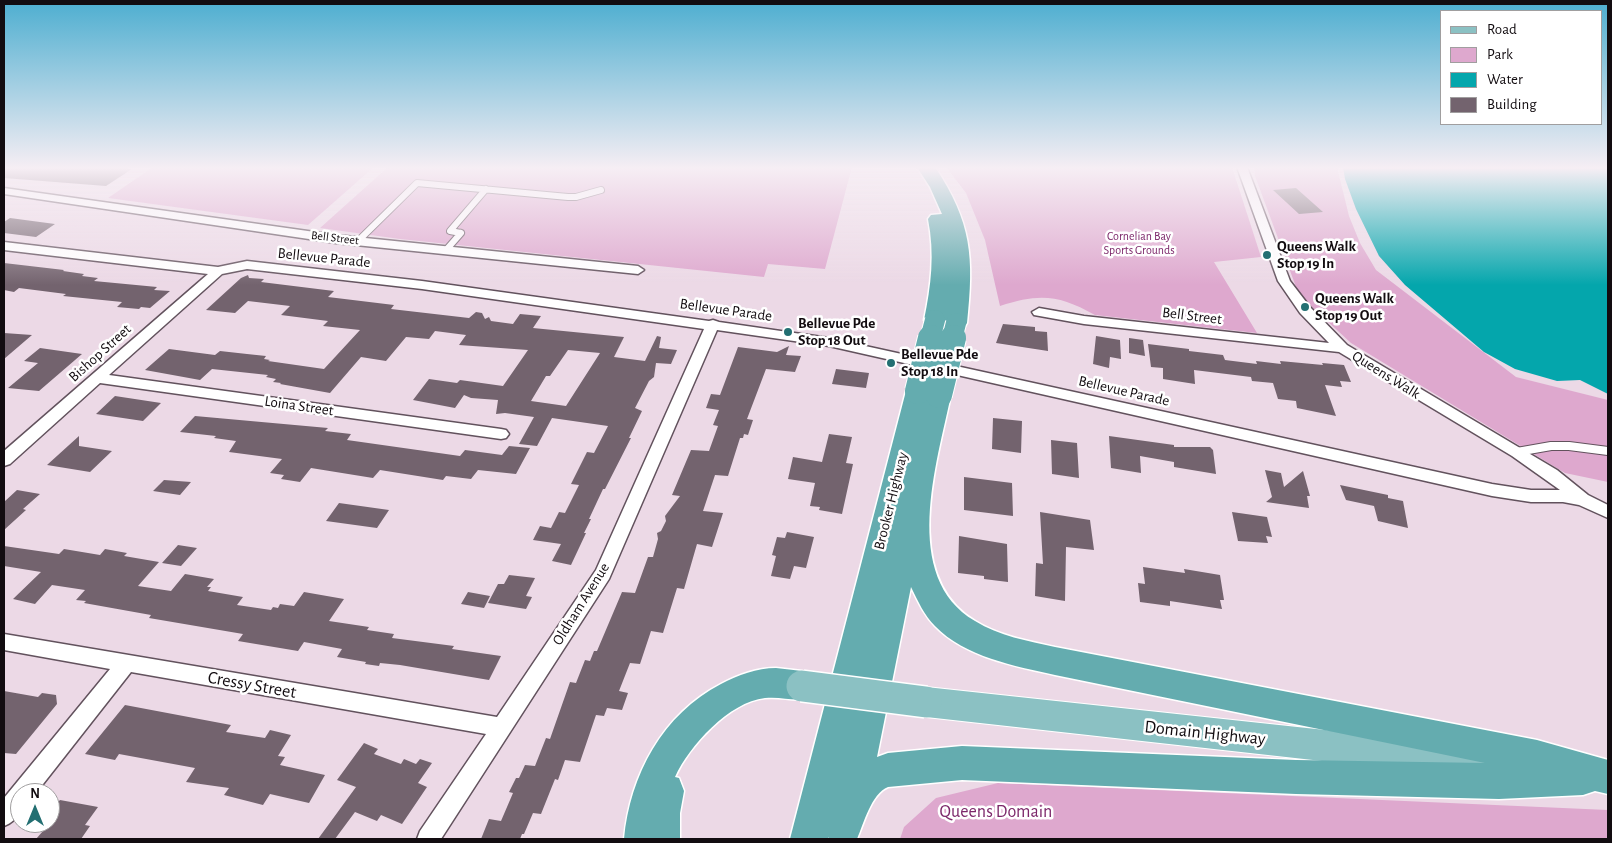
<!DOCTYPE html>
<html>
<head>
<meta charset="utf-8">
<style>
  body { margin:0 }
  #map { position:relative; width:1612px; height:843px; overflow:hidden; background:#ecd9e6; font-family:"Alegreya Sans",sans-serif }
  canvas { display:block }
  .frame { position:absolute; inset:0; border:5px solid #120c10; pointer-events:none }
  .legend { position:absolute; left:1440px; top:10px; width:162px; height:115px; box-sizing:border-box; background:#fff; border:1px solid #a09e9f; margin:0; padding:6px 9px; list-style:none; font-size:15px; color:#120c10 }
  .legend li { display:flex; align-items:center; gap:10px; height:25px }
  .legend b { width:25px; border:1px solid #a09e9f }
  .north { position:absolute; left:10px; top:783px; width:50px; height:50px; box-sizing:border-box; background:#fff; border:1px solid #a09e9f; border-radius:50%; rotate:0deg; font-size:14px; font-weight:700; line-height:20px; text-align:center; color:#120c10 }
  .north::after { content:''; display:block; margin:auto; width:18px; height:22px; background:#236f72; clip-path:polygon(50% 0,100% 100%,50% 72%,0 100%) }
</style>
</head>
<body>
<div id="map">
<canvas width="1612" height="843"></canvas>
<div class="frame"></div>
<ul class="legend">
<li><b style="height:6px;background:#8bc1c3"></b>Road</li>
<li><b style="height:14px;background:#dea8ce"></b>Park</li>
<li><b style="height:14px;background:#04a6ac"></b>Water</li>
<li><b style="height:14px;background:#73636e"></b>Building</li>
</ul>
<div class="north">N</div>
</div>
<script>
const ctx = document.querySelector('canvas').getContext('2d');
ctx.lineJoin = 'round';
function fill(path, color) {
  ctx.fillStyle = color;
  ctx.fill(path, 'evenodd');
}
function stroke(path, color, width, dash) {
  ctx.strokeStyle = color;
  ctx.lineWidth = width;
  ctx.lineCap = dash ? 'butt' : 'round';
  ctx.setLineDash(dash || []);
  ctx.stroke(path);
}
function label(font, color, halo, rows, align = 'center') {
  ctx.font = font + ' "Alegreya Sans",sans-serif';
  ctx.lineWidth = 5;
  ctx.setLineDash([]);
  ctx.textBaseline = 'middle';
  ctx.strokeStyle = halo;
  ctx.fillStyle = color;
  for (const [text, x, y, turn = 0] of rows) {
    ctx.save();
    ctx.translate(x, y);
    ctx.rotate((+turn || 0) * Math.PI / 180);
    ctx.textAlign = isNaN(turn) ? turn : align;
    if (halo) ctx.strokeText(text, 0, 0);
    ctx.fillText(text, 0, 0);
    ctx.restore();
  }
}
const green = new Path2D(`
  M153 167H374L308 225 108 198Z
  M388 167H852L825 269 768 264 764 277 400 239 320 228Z
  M946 167H1232L1261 257 1214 262 1257 333 1095 315C1059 295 1040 293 1000 306L985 240 966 193Z
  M1254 167H1337L1349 216 1360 243 1376 270 1516 377 1608 400V482L1565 473 1351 343 1299 295 1255 176Z
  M998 783 1608 810V839H900L904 827 936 798Z`);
const water = new Path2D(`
  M1343 167H1608V394L1580 380 1557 381 1515 369 1484 352 1405 285 1379 256 1356 209 1345 179Z`);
const building = new Path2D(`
  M4 167H111L132 169 106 186 4 178Z
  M1296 188 1323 212 1299 214 1273 190Z
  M10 218 55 224 36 237 4 233V222Z
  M4 263 64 270 63 271 84 274 82 276 98 278 94 281 157 287 154 290 170 291 150 308 141 307 139 309 117 307 122 302 63 296 66 294 19 288 14 292 4 290Z
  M248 275 249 278 264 279 261 282 334 291 328 297 394 305 391 309 469 318 476 312 482 313 485 319 489 317 491 321 513 324 520 314 541 316 533 328 624 337 614 357 645 361 657 336 661 337 659 348 677 350 671 364 656 363 654 377 649 381 635 408 642 411 629 438H631L605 489H603L589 519H591L584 533H586L571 565 552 561 561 544 533 540 540 526 551 528 559 512 565 513 579 485 571 484 587 452 594 453 608 426 552 418 537 446 519 444 534 417 505 413 496 414 498 400 471 398 464 395 455 408 413 400 429 379 457 383 460 380 503 386 528 350 459 345 466 335 435 331 429 339 406 337 386 361 361 357 330 393 280 384 281 383 273 382 276 379 266 377 268 375 212 369 200 380 145 370 169 349 215 355 220 351 247 354 266 356 264 359 270 360 268 361 324 369 360 330 323 326 328 321 281 315 290 306 248 301 235 313 206 310 241 278ZM568 350 600 353 566 406 531 401 546 376H550Z
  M1003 324 1035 327V331L1047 332 1048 351 996 343Z
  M4 333 32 335 4 359Z
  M1096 336 1120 340 1121 359 1110 357 1109 368 1093 364Z
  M1129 338 1143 340 1145 356 1129 353Z
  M1148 344 1189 349V351L1223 355 1225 360 1257 364 1256 361 1281 364 1280 361 1323 365 1322 363 1344 365 1351 382 1340 381 1342 387 1325 385 1336 416 1297 408 1296 401 1278 399 1273 383 1252 381 1251 377 1194 370 1195 384 1163 379V368L1151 367Z
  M789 346 786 355 801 356 795 372 766 369 747 419 753 420 748 435 744 434 743 438H740L728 476 715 475 703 511 723 513 712 547 697 544 684 589 677 588 663 633 651 631 640 664 630 663 619 691 628 693 622 710 607 708 604 716 596 715 580 762 565 760 558 780 555 779 541 814 533 813 524 834H522L520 839H481L489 819 501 821 513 793 509 792 516 778H519L525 765 535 766 546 738 550 739 570 682 576 683 585 660 590 661 594 651H597L622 592 635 593 648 557H653L658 539 657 533 661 531 666 521 665 516 680 496 672 495 691 450 709 451 718 426 713 425 719 410 706 408 711 394 720 395 738 347 777 352Z
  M40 348 82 354 39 391 8 388 38 363 24 361Z
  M836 369 869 373 866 388 832 384Z
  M115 396 161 403 143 421 96 414Z
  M195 416 328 428 325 431 351 434 347 440 460 456 465 450 502 455 509 446 530 448 516 474 478 470 471 479 446 476 443 480 380 470 373 478 311 468 300 482 281 479 284 475 270 473 282 459 229 452 236 441 214 438 216 436 180 432Z
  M993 418 1022 421 1021 453 992 449Z
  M829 434 852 437 846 463 853 464 842 514 819 510 820 507 810 506 815 483 788 479 793 457 822 462Z
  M79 436V446L112 451 90 472 47 465Z
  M1109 436 1174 445V447H1210L1213 450 1216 474 1174 467V462L1140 456 1141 473 1111 468Z
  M1051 440 1077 443 1079 478 1052 474Z
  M1265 470 1281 473 1284 487 1303 471 1310 496H1307L1309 508 1266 502 1272 497Z
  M964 477 1012 483 1013 516 964 510Z
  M164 480 191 482 180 495 153 491Z
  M1340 485 1388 495V498L1403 501 1408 528 1378 521 1374 506 1346 500Z
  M17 490 40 494 23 509 26 510 4 530V502Z
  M339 503 389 510 377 528 326 521Z
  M1040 512 1090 520 1094 550 1066 547 1065 601 1035 596 1036 563 1043 564Z
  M1232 512 1267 517 1272 537 1266 536 1268 543 1238 541Z
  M787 532 814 537 806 568 794 566 790 579 771 576 776 556 772 555 777 537 785 538Z
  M959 536 1007 544 1008 582 984 579V576L958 573Z
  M178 545 197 548 181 566 162 563Z
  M4 546 59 554 64 549 100 555 105 549 127 553 124 556 159 562 138 586 171 591 185 574 214 579 207 587H211L208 591 243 597 237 605 271 610 273 607 278 608 280 604 294 606 304 592 344 599 329 621 369 627 367 630 394 634 392 638 454 646 452 649 501 656 489 680 400 665 380 663 379 666 365 664 366 662 337 657 342 649 304 642 298 651 238 641 243 634 149 618 151 615 84 603 86 601 76 600 85 590 52 585 35 604 13 599 41 572 4 566Z
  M1143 567 1185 573 1184 569 1220 575 1224 600H1220L1222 609 1170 601V606L1140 602 1138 583 1145 584Z
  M509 575 535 578 526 596 532 597 526 609 488 603 498 584H504Z
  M468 592 490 596 484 608 461 604Z
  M4 691 38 697 42 693 56 695 57 704 16 754 4 753Z
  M125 705 231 725 226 732 265 738 270 730 291 735 278 756 285 757 280 765 325 775 309 803 270 794 263 805 224 795 229 788 186 782 195 768 119 754 115 760 85 754Z
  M364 743 378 749 374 754 401 764 404 759 416 764 420 759 432 763 418 783 427 787 402 824 381 815 377 821 355 812 335 839H318L356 787 337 780Z
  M60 800 98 807 85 825 90 826 81 839H36L50 823V810Z`);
const serviceFar1 = new Path2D(`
  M461 233 450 231 486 189
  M358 241 417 183 568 197H576L601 190
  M447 249 461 233`);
const service = new Path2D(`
  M1517 452 1551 446H1569L1608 451`);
const minor = new Path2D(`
  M1237 167H1247L1290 281 1310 307 1347 345 1557 470 1588 495 1608 505V518L1579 505 1563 502H1531L1492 496 829 346 717 330 609 579 441 839H417L420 831 486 734 131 672 36 793H20C20 808 20 820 4 826V798L110 669 4 650V634L497 717 596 570 704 329 422 289 247 269 222 274 109 375 501 429 506 430 509 434 506 438 501 439 100 383 10 464 4 466V451L208 274 4 250V242L218 267 247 261 422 281 709 321 713 320 719 322 829 338 1492 484 1531 490H1560L1512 456 1339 352 1084 324 1034 315 1032 312 1039 308 1084 316 1329 343 1300 313 1278 281Z
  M4 188 336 235 638 266 644 270 638 274 336 243 4 194Z`);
const primary = new Path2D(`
  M926 687 1511 750 1523 754 1528 766 1523 778 1511 782 926 717 915 712 910 702 915 692Z`);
const trunk = new Path2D(`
  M917 167H935C972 223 974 257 967 323L964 328 956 330 948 328 945 321 943 325 935 327 927 325 924 320C931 286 935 254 928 219L931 215 942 214 930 187Z
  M918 383 927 385 930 390 939 387 948 389 951 395C937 463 900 577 975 621 999 636 1028 641 1055 647L1537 740 1608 760V794L1595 791 1583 795 1499 799 1296 794 962 780 888 787C871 794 864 823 857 839H829L828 837V839H790L906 391 909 385ZM911 587C918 601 924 615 935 626 965 657 1015 666 1055 675L1485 763 1296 760 962 746 888 753 877 757Z
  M776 668 802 671 814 675 818 686 814 697C796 703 783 696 765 698 729 702 689 746 675 777L679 778 684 791 680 813V839H624C630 775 663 714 721 684 738 675 757 668 776 668Z`);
const primaryBridge = new Path2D(`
  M802 686 926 702`);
const trunkBridgeFar1 = new Path2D(`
  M930 339 935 320
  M952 339 956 323`);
const trunkBridge = new Path2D(`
  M918 391 931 338
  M939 395 953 338`);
const markers = [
  [1267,255,5,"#236f72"],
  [1305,307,5,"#236f72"],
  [788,332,5,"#236f72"],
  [891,363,5,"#236f72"]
];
const farParknames = [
  ["Cornelian Bay",1139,236],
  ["Sports Grounds",1139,250]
];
const farStreetnames = [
  ["Bell Street",335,238,7]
];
const poiNames = [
  ["Queens Walk",1277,246],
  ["Stop 19 In",1277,263],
  ["Queens Walk",1315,298],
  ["Stop 19 Out",1315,315],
  ["Bellevue Pde",798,323],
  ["Stop 18 Out",798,340],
  ["Bellevue Pde",901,354],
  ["Stop 18 In",901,371]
];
const streetNames = [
  ["Bellevue Parade",324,258,6],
  ["Bellevue Parade",726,310,8],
  ["Bell Street",1192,316,7],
  ["Bishop Street",100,353,-42],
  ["Queens Walk",1386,375,32],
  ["Bellevue Parade",1124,391,13],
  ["Loina Street",299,406,8],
  ["Brooker Highway",891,501,-76],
  ["Oldham Avenue",581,604,-58]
];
const nearStreetnames = [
  ["Cressy Street",252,685,10],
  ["Domain Highway",1205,733,6]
];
const nearParknames = [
  ["Queens Domain",996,812]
];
fill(green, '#dea8ce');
fill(water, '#04a6ac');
fill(building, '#73636e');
stroke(serviceFar1, '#62525d', 8);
stroke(service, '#62525d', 10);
stroke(minor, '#62525d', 3);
stroke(primary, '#fff', 2);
stroke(trunk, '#fff', 3);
stroke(serviceFar1, '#fff', 6);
stroke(service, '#fff', 8);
fill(minor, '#fff');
fill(primary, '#8bc1c3');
fill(trunk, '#64acaf');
stroke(primaryBridge, '#fff', 34, []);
stroke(trunkBridgeFar1, '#fff', 22, []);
stroke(trunkBridge, '#fff', 28, []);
stroke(primaryBridge, '#8bc1c3', 31);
stroke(trunkBridgeFar1, '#64acaf', 20);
stroke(trunkBridge, '#64acaf', 26);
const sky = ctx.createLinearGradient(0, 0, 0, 285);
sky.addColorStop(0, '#4daed0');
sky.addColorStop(0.59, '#f6eef4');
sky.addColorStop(1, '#f6eef400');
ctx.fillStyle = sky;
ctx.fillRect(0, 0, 1612, 285);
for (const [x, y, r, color] of markers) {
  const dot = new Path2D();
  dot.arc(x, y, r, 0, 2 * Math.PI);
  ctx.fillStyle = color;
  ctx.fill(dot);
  stroke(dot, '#fff', 2);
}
label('12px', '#7c276a', '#fff', farParknames);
label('12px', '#120c10', '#fff', farStreetnames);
label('bold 15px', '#120c10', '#fff', poiNames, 'left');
label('15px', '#120c10', '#fff', streetNames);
label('18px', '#120c10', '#fff', nearStreetnames);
label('18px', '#7c276a', '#fff', nearParknames);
</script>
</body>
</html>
